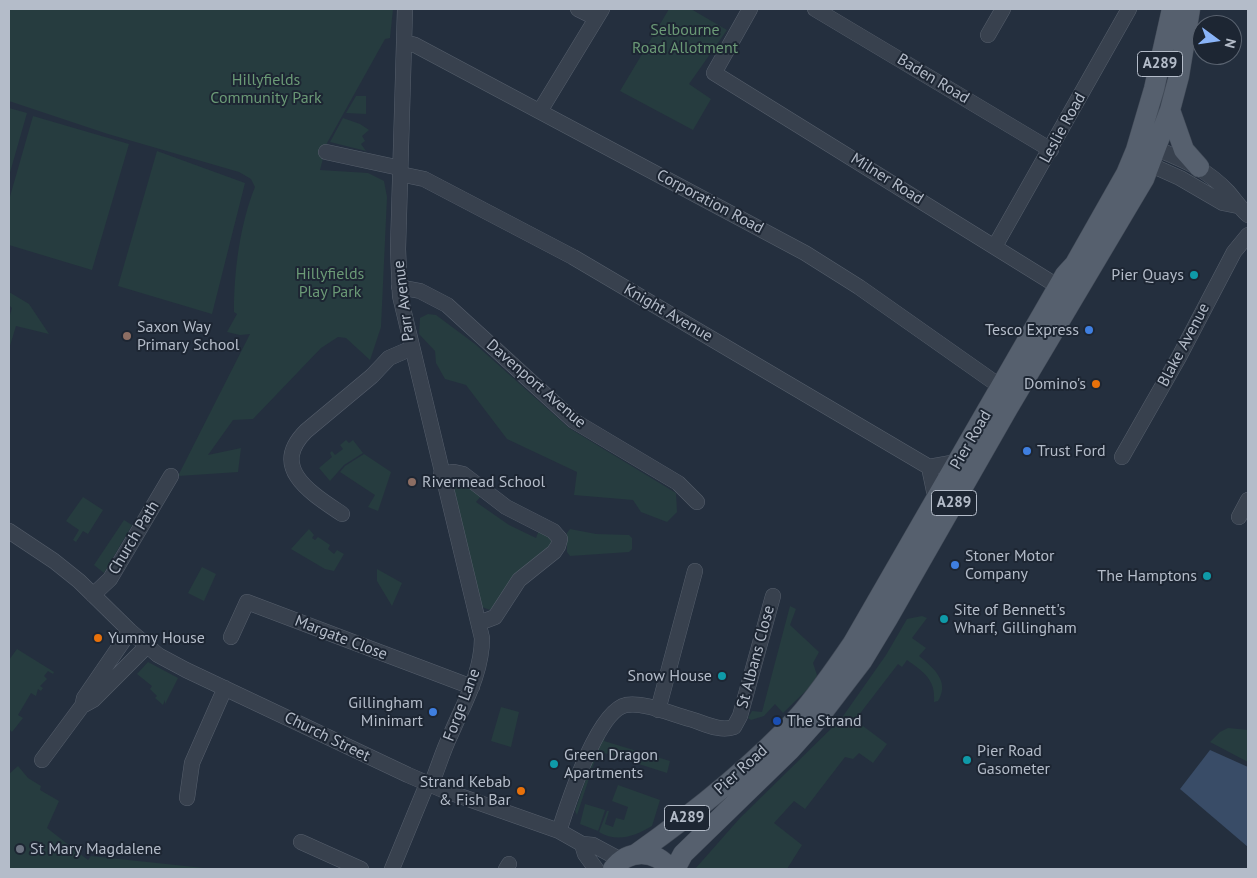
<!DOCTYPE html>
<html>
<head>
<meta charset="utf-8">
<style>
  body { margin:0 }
  #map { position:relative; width:1257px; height:878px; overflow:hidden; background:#242f3e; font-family:"PT Sans",sans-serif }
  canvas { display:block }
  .frame { position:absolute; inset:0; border:10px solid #b4bcc9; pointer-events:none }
  .north { position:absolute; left:1192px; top:15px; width:50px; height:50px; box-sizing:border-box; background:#1d2633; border:1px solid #59626f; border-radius:50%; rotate:104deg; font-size:14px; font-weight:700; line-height:20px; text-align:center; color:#b4bcc9 }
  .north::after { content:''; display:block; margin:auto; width:18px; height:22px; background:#8ab4f8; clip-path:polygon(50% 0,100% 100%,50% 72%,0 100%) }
</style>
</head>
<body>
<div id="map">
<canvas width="1257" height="878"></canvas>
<div class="frame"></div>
<div class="north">N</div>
</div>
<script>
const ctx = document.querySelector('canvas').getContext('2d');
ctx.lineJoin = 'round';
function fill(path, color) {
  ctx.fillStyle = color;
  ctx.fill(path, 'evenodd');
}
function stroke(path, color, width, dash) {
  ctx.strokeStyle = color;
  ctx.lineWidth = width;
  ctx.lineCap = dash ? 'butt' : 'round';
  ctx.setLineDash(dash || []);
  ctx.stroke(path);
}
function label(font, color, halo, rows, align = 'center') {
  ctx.font = font + ' "PT Sans",sans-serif';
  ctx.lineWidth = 4;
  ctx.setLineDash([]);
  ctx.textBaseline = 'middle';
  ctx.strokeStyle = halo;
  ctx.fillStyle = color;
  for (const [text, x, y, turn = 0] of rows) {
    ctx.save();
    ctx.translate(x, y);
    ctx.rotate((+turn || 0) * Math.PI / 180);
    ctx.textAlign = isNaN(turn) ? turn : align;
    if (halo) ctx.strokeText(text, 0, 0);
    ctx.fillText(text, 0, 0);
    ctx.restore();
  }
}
const green = new Path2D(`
  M9 9H393L390 38 385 39 327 143 320 170 368 173 384 181 387 197 381 327 370 360 346 338 338 337 321 348 253 419 233 420 208 455 241 448 238 472 178 476 250 334 240 335 227 332 237 314 234 312C234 271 240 224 255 187L251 179 239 172 108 134 9 101Z
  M669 9H691L727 30 689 84 711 99 693 130 620 91Z
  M356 96H366V114L346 113Z
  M9 108 27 113 9 176Z
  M33 116 129 144 92 270 9 245V200Z
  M343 118 360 124 369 130 362 136 365 141 361 144 366 151 330 142Z
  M157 151 245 183 212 314 118 286Z
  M9 292 29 304 49 334 16 326 9 349V318L12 308 9 305Z
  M428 314 436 315 475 344 569 428 676 493 677 512 667 522 641 512 633 500 574 495 577 472 507 439 466 385 445 379 436 363 435 351 419 334 420 318Z
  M346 440 349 443 353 440 363 453 344 465 330 481 319 468 332 457 330 453 332 451 335 455 343 449 340 445Z
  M364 454 391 472 378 511 368 507 375 495 340 472 345 466Z
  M459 483H465L482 495 476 502 509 525 536 538 539 530 551 534 555 543 490 610 482 607 455 493V487Z
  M83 497 103 510 88 534 83 531 76 542 73 540 79 530 66 521Z
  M124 520 132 525 104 573 94 565Z
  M309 529 314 535 312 538 315 540 318 537 330 545 328 549 334 554 337 550 344 554 334 571 325 569 291 549Z
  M570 529 596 534 629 535 632 538V549L629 552 570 556 567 552V533Z
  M202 567 216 574 204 601 188 593Z
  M377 569 402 583 392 606 377 581Z
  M790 606 796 609 790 625 819 652 813 663 817 675 815 682 783 713 775 704 764 716 751 720 748 718 752 711 762 712Z
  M922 616 927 618 912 638 926 648 919 656C934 668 950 682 938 701L934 702C936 680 924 672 907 660L902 667 898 664 855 720 887 744 873 763 859 753 853 759 845 757 805 809 794 801 774 823 802 845 787 869H695L740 818 841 719 886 655 907 619Z
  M17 649 54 672 53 674 48 671 44 676 47 679 40 686 43 688 41 691 38 689 36 696 31 693 18 715 23 718 12 732 9 729V660Z
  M148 662 178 678 165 704V700L163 705 155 698 157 696 150 689 152 686 137 674Z
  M501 707 519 712 511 747 491 741Z
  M1228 728 1248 730V762L1210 742 1220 732Z
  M605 737 604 741 670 761 667 773 598 751 577 815 575 811 596 750Z
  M18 766 28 778 41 786 40 790 59 801 47 828 88 860 91 856 213 869H9V774Z
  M618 785 660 800 652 826C635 836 617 843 599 832L607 811H609L605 824 613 827 616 818 624 820 628 807 612 801Z
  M585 804 605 810 598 831 580 824Z`);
const water = new Path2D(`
  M1210 750 1248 767V847L1180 789Z`);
const minor = new Path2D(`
  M405 9 398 249 400 296 482 638C482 673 464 703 451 734 443 750 438 768 431 785
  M578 9 596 18
  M750 9 714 73 1059 287
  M815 9 1051 150
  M988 35 1003 9
  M404 42 415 45 805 253 859 287 1001 387
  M540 111 602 9
  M1157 149C1184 160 1208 170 1228 192 1235 200 1240 208 1248 215
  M326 152 400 168
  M1151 165 1180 178 1223 203 1238 206
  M400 174 424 179 573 257 929 467 957 462
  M995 246 1129 9
  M399 287 420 291 447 305 574 421 678 483 697 502
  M1122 457 1179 357 1234 252 1248 235
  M929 467 934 491 939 495
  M441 474 454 472 463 474 506 507 553 531 560 539 558 546 554 552 519 580 495 617 479 623
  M342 514C311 493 269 468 306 431L372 376 389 358 412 348
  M1239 517 1248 500
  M9 531 54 561 79 581 130 631 158 655 186 670 408 775 443 790 559 831 582 844 593 845 621 860
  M93 595 110 579 171 476
  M231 637 247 602 472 687
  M83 703 84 698 130 631
  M658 710 695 571
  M42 760 82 706 93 700 147 646
  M187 798 192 763 225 688
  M559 831C568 804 597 711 626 705 645 702 671 714 690 719 704 723 719 732 734 727L740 716 773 596
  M301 842 361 869
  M582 844 585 854 596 869
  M392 869 427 784
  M506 869 509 864`);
const major = new Path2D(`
  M1170 110 1184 150 1199 167
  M636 854C694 813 750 769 799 716 819 693 836 668 853 643L1065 275 1075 264 1126 174 1136 150 1154 89 1172 9
  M613 869C628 849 655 849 670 869
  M675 869 683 854 790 750 816 721 862 661 888 618 1008 408 1144 179 1170 110 1179 76 1190 9`);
const markers = [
  [1194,275,5,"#0f9aa8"],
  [1089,330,5,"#3f7fe0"],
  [127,336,5,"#8d6e63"],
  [1096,384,5,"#e8710a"],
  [1027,451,5,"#3f7fe0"],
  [412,482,5,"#8d6e63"],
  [955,565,5,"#3f7fe0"],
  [1207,576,5,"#0f9aa8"],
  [944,619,5,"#0f9aa8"],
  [98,638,5,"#e8710a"],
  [722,676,5,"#0f9aa8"],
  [433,712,5,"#3f7fe0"],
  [777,721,5,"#1a4fb4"],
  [967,760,5,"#0f9aa8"],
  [554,764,5,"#0f9aa8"],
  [521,791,5,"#e8710a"],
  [20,849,5,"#6b7280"]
];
const shields = [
  [1160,64,45],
  [954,503,45],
  [687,818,45]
];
const shieldNames = [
  ["A289",1160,64],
  ["A289",954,503],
  ["A289",687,818]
];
const parkNames = [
  ["Selbourne",685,30],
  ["Road Allotment",685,48],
  ["Hillyfields",266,80],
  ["Community Park",266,98],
  ["Hillyfields",330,274],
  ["Play Park",330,292]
];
const streetNames = [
  ["Baden Road",933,79,31],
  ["Leslie Road",1063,128,-61],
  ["Milner Road",887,179,32],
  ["Corporation Road",710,202,28],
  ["Parr Avenue",404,301,-97],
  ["Knight Avenue",668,313,30],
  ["Blake Avenue",1184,345,-62],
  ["Davenport Avenue",536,384,41],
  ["Pier Road",971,440,-60],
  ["Church Path",134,538,-59],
  ["Margate Close",341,638,21],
  ["St Albans Close",756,657,-75],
  ["Forge Lane",462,705,-69],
  ["Church Street",327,737,26],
  ["Pier Road",741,770,-42]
];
const poiNames = [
  ["Pier Quays",1184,275,"right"],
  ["Saxon Way",137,327],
  ["Primary School",137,345],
  ["Tesco Express",1079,330,"right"],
  ["Domino's",1086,384,"right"],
  ["Trust Ford",1037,451],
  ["Rivermead School",422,482],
  ["Stoner Motor",965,556],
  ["Company",965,574],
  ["The Hamptons",1197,576,"right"],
  ["Site of Bennett's",954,610],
  ["Wharf, Gillingham",954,628],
  ["Yummy House",108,638],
  ["Snow House",712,676,"right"],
  ["Gillingham",423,703,"right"],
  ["Minimart",423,721,"right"],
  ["The Strand",787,721],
  ["Pier Road",977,751],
  ["Gasometer",977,769],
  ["Green Dragon",564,755],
  ["Apartments",564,773],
  ["Strand Kebab",511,782,"right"],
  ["& Fish Bar",511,800,"right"],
  ["St Mary Magdalene",30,849]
];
fill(green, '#263c3f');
fill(water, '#394c67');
stroke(minor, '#565f6c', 16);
stroke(major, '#414a57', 21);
stroke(minor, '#38414e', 15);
stroke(major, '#56606e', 20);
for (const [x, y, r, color] of markers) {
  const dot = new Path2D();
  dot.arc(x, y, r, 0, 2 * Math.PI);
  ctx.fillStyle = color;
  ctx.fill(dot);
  stroke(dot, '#1d2633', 2);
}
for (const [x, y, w] of shields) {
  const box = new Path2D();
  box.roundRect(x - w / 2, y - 12.5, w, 25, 4);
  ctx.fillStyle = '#1d2633';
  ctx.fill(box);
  stroke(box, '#b4bcc9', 1);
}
label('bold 15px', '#b4bcc9', null, shieldNames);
label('16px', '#6b9a76', '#1d2633', parkNames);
label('16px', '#b4bcc9', '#1d2633', streetNames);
label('16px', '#b4bcc9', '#1d2633', poiNames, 'left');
</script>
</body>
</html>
